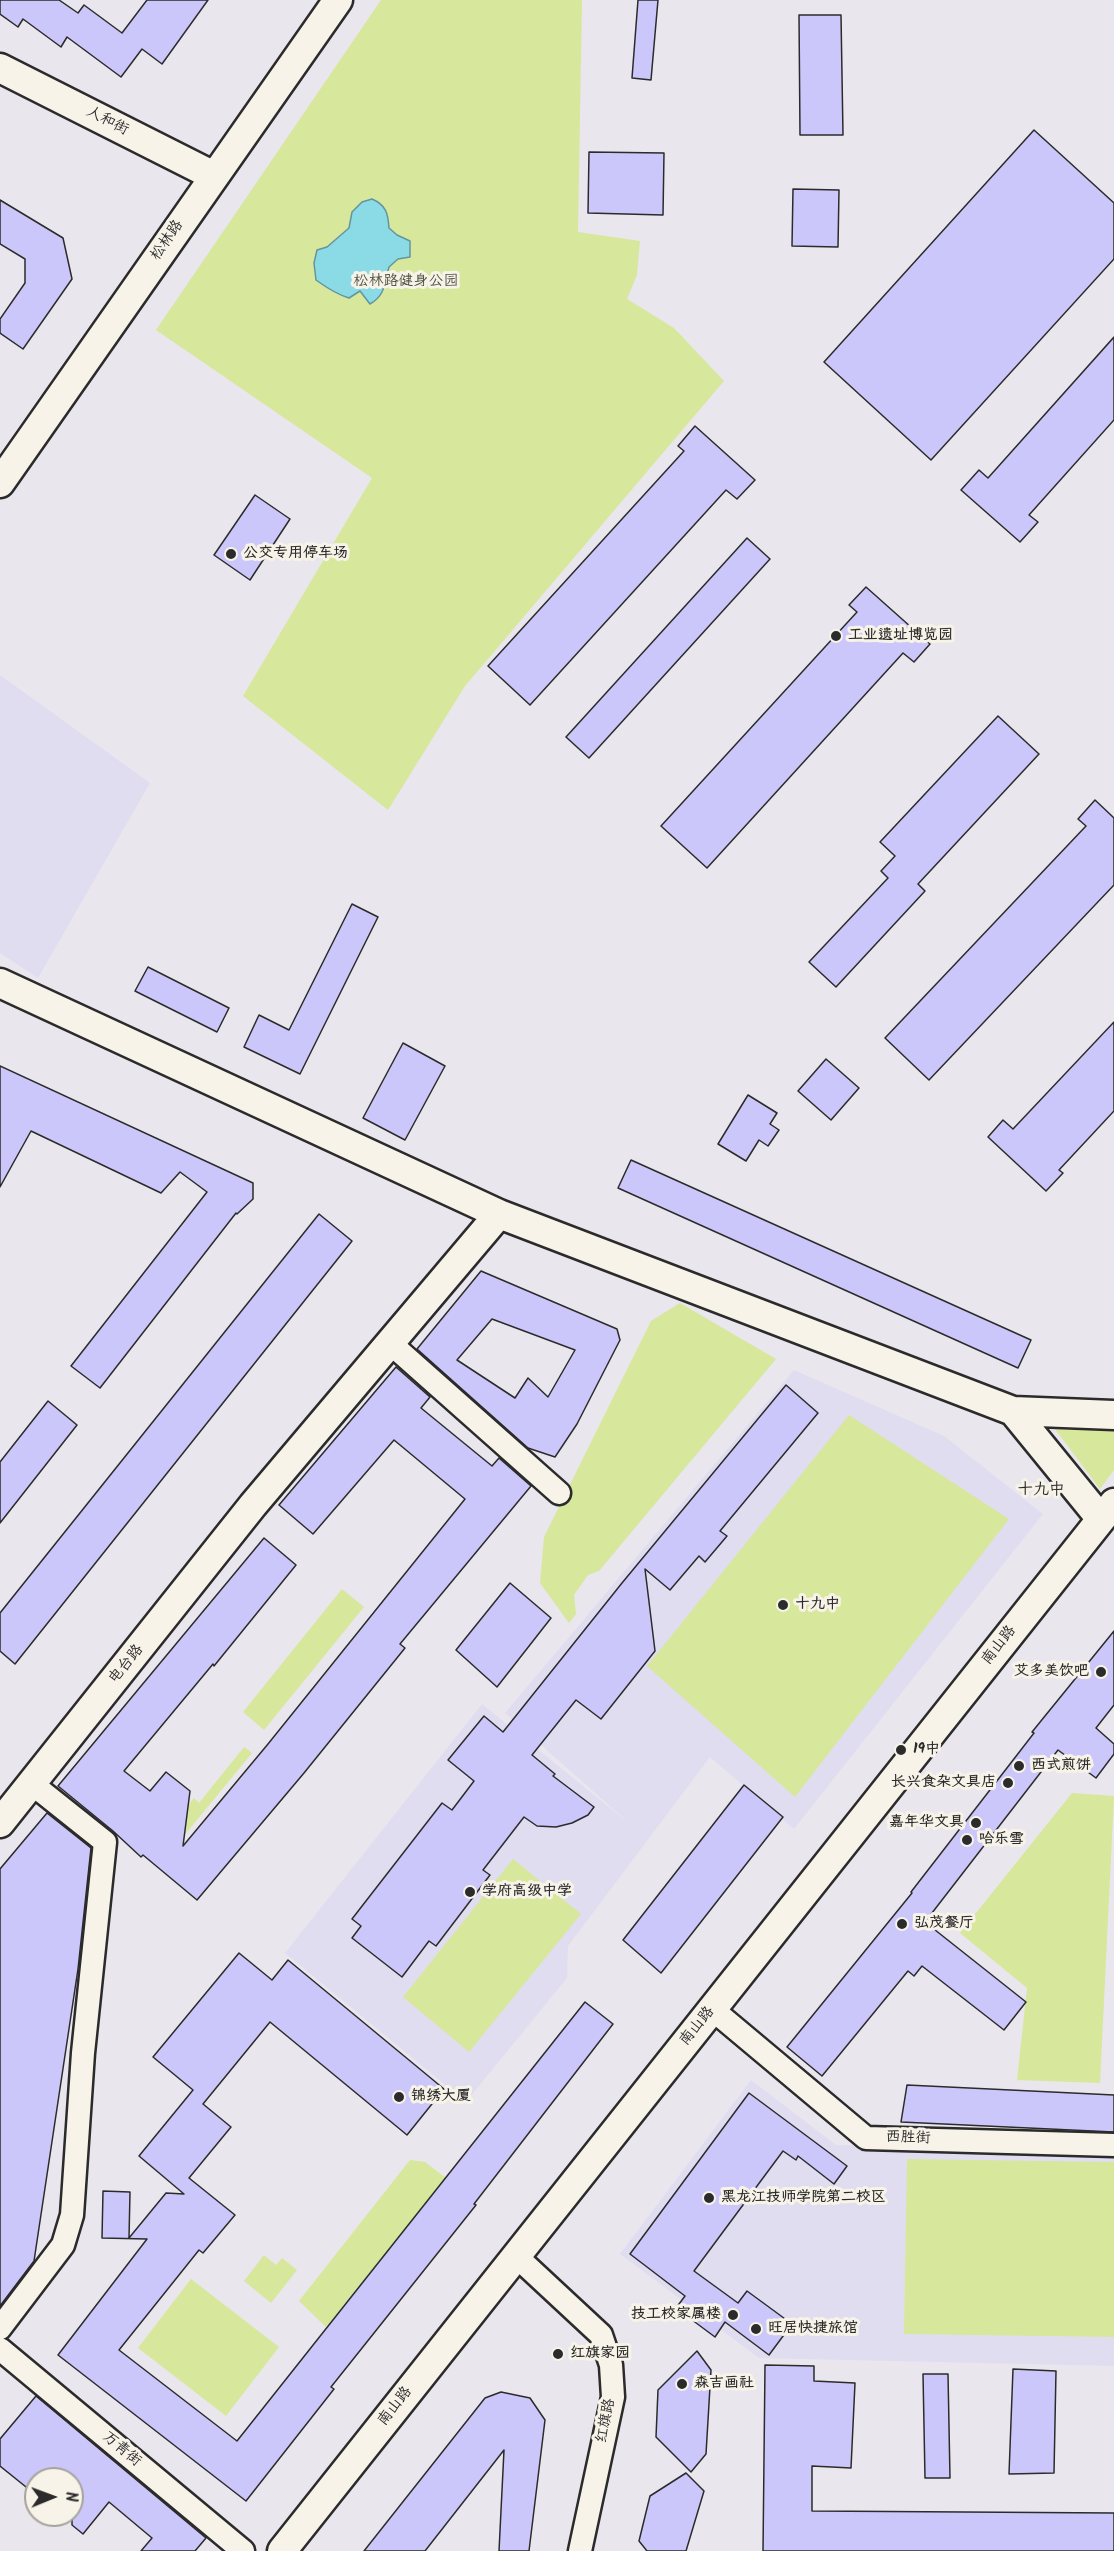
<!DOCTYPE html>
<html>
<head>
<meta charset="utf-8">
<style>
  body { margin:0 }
  #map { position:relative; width:1114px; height:2551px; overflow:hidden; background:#eae6ed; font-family:Kalam,sans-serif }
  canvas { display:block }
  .north { position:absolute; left:24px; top:2467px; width:60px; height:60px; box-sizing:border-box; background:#f7f3e8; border:2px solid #a5a39c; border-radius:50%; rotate:89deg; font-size:16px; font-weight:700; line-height:24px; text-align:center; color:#2b2b2b }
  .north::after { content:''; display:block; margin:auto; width:21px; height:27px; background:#2b2b2b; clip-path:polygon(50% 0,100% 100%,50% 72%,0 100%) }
</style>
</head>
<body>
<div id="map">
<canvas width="1114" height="2551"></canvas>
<div class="north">N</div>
</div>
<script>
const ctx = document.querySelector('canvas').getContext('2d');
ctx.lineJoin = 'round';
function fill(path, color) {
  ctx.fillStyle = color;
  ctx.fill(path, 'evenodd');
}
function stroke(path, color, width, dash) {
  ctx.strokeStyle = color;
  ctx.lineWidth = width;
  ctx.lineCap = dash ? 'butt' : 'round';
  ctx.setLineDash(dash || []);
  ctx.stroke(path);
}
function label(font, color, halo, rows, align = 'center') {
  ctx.font = font + ' Kalam,"LXGW WenKai TC",sans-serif';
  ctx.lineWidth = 6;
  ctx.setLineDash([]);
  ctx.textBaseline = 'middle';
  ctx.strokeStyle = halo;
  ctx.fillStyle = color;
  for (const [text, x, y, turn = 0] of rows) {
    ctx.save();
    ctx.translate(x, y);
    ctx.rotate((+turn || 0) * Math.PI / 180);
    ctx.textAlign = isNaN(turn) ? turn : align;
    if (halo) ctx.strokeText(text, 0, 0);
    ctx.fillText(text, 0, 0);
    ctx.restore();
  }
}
const built = new Path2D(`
  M0 675 150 783 38 978 0 953Z
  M794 1370 944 1436 1043 1514 794 1829 710 1757 568 1946 567 1978 466 2102 285 1953 482 1704 630 1824 505 1713Z
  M751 2080 836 2145 1114 2151V2366L759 2358 620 2254Z`);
const green = new Path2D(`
  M381 0H582L578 232 640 241 637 275 627 299 674 328 724 381 465 686 388 810 243 696 372 478 156 330Z
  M680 1303 776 1359 599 1571 588 1575 574 1595 576 1614 569 1623 540 1583 544 1537 651 1321Z
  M849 1415 1009 1519 795 1797 647 1666Z
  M1055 1429 1114 1431V1470L1100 1489Z
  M342 1589 364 1607 264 1730 243 1712Z
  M244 1747 252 1753 182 1838 170 1828 194 1798 199 1803Z
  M1072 1793 1114 1796 1100 2083 1017 2080 1027 1988 960 1933Z
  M513 1859 581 1914 469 2052 403 1997Z
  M907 2159 1114 2162V2337L904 2334Z
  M410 2160 425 2162 446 2178 326 2327 299 2301Z
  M264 2255 276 2265 282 2258 297 2270 271 2303 244 2281Z
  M191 2279 279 2347 226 2416 138 2348Z`);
const water = new Path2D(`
  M372 199C386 205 388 213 389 228L397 235 410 241V257L398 259 389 267C384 283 386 295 370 304L360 291 349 298C336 294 327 288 316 280L314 263 317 250 327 247 349 228 352 212 362 202Z`);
const building = new Path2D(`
  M0 0H59L78 13 84 5 122 33 147 0H208L162 64 142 49 121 77 67 37 61 47 23 19 18 27 0 14Z
  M638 0H658L651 80 632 78Z
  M799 15H841L843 135H800Z
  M1034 130 1114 203V259L931 460 824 362Z
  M589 152 664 153 663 215 588 213Z
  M793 189 839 190 838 247 792 246Z
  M0 200 63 238 72 279 23 349 0 333V319L25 283V259L0 244Z
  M1114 337V420L1029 515 1038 522 1020 542 961 490 979 470 988 478Z
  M695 426 755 480 737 499 726 490 530 705 488 666 684 451 678 446Z
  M255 495 290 519 250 580 214 555Z
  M747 538 770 559 589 758 566 737Z
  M866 587 930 644 914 662 903 653 707 868 661 826 857 612 849 605Z
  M998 716 1039 754 918 884 925 891 836 987 809 962 888 878 881 871 895 856 880 842Z
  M1095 800 1114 818V885L929 1080 885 1038 1086 826 1078 819Z
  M352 904 378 917 300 1074 244 1047 259 1015 289 1030Z
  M148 967 229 1008 217 1032 135 991Z
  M1114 1022V1111L1059 1170 1063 1173 1046 1191 988 1137 1003 1120 1013 1129Z
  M403 1043 445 1066 405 1140 363 1118Z
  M826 1059 859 1088 831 1120 798 1091Z
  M0 1066 253 1183V1199L237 1214 236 1213 100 1388 71 1366 207 1192 180 1172 161 1193 31 1131 0 1187Z
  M748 1095 777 1113 770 1124 779 1130 768 1146 759 1140 746 1161 718 1144Z
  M631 1160 1031 1340 1018 1368 618 1188Z
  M319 1214 352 1241 15 1664 0 1651V1613Z
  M481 1271 617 1329 620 1340 577 1424 555 1457 528 1448 417 1349ZM492 1319 575 1350 548 1397 528 1378 515 1398 457 1360Z
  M396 1367 430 1397 421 1408 492 1466 499 1458 531 1486 400 1644 405 1648 304 1773 197 1900 143 1855 141 1857 113 1831 58 1786 264 1538 296 1565 214 1666 213 1664 124 1771 150 1791 166 1772 190 1791 183 1846 268 1744 465 1499 394 1440 313 1534 279 1505Z
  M786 1385 818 1413 720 1531 727 1536 705 1562 699 1556 670 1590 645 1569 655 1651 601 1719 576 1700 532 1755 555 1774 553 1776 594 1807 588 1815 572 1823 556 1827 537 1826 524 1817 483 1870 490 1875 436 1946 429 1941 402 1977 352 1938 361 1926 352 1919 442 1803 452 1810 474 1781 448 1760 484 1716 503 1732 622 1583Z
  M48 1401 77 1425 0 1523V1462Z
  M510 1583 551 1618 497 1687 456 1650Z
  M1114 1631V1705L1096 1728 1114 1744V1754L1096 1778 1058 1750 925 1922 1026 2002 1004 2030 922 1966 914 1976 908 1971 822 2076 787 2047 912 1893 911 1892 1034 1733 1032 1732Z
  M744 1785 783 1817 661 1973 623 1940Z
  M47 1813 91 1848 78 1969 34 2261 0 2306V1869Z
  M239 1953 272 1980 288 1960 444 2089 407 2135 270 2022 203 2104 231 2127 189 2178 235 2215 203 2253 199 2250 119 2350 237 2441 585 2002 613 2024 474 2204 476 2205 331 2387 334 2389 246 2501 58 2355 147 2239 102 2238 103 2191 130 2192 129 2238 166 2193 184 2194 139 2156 193 2090 153 2057Z
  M907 2085 1114 2095V2132L901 2122Z
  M749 2093 847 2166 834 2184 798 2156 796 2160 783 2151 694 2271 738 2303 747 2291 792 2324 769 2355 725 2322 715 2337 676 2308 685 2296 630 2254Z
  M697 2351 711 2370 706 2454 691 2472 656 2437 658 2390Z
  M765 2365 814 2366V2381L855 2383 851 2468 812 2466V2511L1114 2513V2551H763Z
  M1013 2369 1056 2371 1054 2473 1009 2474Z
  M923 2374H948L950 2478H925Z
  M501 2392 530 2398 545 2420 529 2551H499L504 2450 425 2551H364L485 2398Z
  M36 2396 206 2538 195 2551H141L152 2538 109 2502 83 2534 72 2525V2479H36V2495L0 2466V2439Z
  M686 2473 704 2491 686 2551H647L639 2541 650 2496Z`);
const minor = new Path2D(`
  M390 1343 559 1493
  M712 2009 866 2138 1114 2145
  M516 2256 601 2335 611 2365 613 2397 580 2551
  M0 2328 63 2245 72 2215 83 2053 105 1842 31 1783
  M0 2349 243 2551`);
const tertiary = new Path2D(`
  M0 68 214 176
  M0 483 338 0
  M0 983 499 1214 1013 1411 1114 1415
  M1013 1411 1101 1519
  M0 1823 253 1505 499 1214
  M282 2551 1114 1503`);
const markers = [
  [231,554,6,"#2b2b2b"],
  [836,636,6,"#2b2b2b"],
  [783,1605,6,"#2b2b2b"],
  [1101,1672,6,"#2b2b2b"],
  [901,1750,6,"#2b2b2b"],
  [1019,1766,6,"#2b2b2b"],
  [1008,1783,6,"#2b2b2b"],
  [976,1823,6,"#2b2b2b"],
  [967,1840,6,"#2b2b2b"],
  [470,1892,6,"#2b2b2b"],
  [902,1924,6,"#2b2b2b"],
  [399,2097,6,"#2b2b2b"],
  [709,2198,6,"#2b2b2b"],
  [733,2315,6,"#2b2b2b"],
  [756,2329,6,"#2b2b2b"],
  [558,2354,6,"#2b2b2b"],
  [682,2384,6,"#2b2b2b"]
];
const streetNames = [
  ["人和街",107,122,27],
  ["松林路",168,241,-55],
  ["南山路",1000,1646,-52],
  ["电台路",127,1665,-51],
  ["南山路",698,2027,-51],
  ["西胜街",908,2139,2],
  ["南山路",396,2407,-52],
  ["红旗路",607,2421,-79],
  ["万青街",121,2450,40]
];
const parkNames = [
  ["松林路健身公园",406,282]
];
const poiNames = [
  ["公交专用停车场",243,554],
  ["工业遗址博览园",848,636],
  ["十九中",795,1605],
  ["艾多美饮吧",1089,1672,"right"],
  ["19中",913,1750],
  ["西式煎饼",1031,1766],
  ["长兴食杂文具店",996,1783,"right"],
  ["嘉年华文具",964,1823,"right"],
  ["哈乐雪",979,1840],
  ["学府高级中学",482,1892],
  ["弘茂餐厅",914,1924],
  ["锦绣大厦",411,2097],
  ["黑龙江技师学院第二校区",721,2198],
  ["技工校家属楼",721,2315,"right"],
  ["旺居快捷旅馆",768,2329],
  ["红旗家园",570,2354],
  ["森吉画社",694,2384]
];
const neighbourhoodNames = [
  ["十九中",1041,1491]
];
fill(built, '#e1ddf1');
fill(green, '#d7e79b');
fill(water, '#8bdbe7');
stroke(water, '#65959c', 1.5);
fill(building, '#ccc7fa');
stroke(building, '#2b2b2b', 1.5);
stroke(minor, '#2b2b2b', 27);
stroke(tertiary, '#2b2b2b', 33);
stroke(minor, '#f7f3e8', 22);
stroke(tertiary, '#f7f3e8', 28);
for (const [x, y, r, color] of markers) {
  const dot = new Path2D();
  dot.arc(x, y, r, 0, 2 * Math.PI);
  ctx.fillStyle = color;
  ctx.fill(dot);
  stroke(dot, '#f7f3e8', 2);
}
label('15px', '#2b2b2b', '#f7f3e8', streetNames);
label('15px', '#4d5141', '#f7f3e8', parkNames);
label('bold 15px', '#2b2b2b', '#f7f3e8', poiNames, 'left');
label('16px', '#2b2b2b', '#f7f3e8', neighbourhoodNames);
</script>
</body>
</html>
